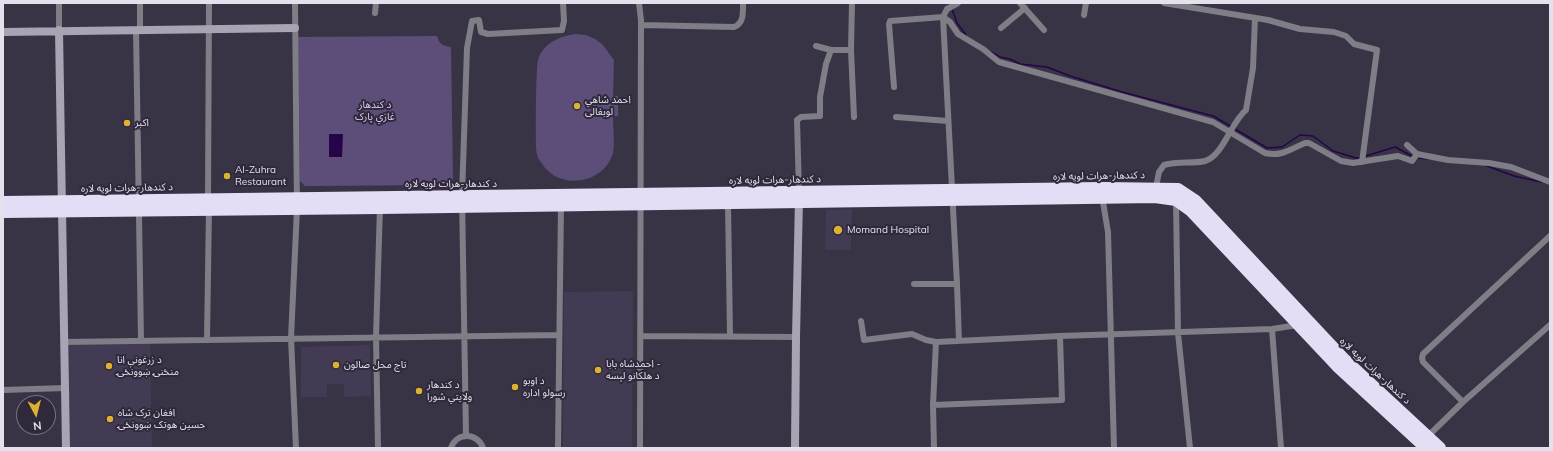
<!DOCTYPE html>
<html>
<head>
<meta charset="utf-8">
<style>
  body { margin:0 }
  #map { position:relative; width:1553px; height:451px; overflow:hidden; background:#393346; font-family:Mulish,sans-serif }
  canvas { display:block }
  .frame { position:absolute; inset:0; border:4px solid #e4e1ed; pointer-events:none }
  .north { position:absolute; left:16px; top:395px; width:40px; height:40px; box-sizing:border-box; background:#2f293b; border:1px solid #777382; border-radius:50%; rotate:173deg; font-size:11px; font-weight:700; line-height:16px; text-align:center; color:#e4e1ed }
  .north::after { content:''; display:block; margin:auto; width:14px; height:18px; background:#ddb133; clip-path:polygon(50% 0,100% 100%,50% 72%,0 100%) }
</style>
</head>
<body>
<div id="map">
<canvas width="1553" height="451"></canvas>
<div class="frame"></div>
<div class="north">N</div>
</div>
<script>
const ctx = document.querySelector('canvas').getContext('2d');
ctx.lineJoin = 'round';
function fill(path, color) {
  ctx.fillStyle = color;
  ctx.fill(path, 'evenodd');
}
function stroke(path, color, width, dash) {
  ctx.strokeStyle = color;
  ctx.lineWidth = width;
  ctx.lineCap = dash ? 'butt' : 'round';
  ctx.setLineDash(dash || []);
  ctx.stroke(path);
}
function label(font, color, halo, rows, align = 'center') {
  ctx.font = font + ' Mulish,"Noto Sans Arabic",sans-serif';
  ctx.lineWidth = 4;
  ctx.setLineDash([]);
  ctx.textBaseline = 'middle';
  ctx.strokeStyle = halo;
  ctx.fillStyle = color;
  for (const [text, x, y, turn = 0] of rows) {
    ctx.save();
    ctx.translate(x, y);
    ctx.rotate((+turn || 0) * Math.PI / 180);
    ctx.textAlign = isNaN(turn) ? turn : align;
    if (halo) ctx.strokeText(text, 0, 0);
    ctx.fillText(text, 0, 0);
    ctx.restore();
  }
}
const built = new Path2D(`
  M852 209 851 250H825L826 210Z
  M633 291 632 448H563L564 292Z
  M150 342 152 448H70L68 344Z
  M370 345 371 396 344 397V384H327V397H301V347Z`);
const green = new Path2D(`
  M576 34 586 35 595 39 602 44 614 60 613 96H618V116H613C613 127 615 143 613 153 604 185 557 191 541 162 539 160 537 157 537 154 535 149 536 64 538 60 543 43 560 36 576 34Z
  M437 36C439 44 443 46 451 47L453 179 447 185 305 186 300 181 298 37Z`);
const water = new Path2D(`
  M329 134H343L342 157H329Z`);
const stream = new Path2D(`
  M952 9 957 23 966 35
  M991 52 1000 57 1010 59 1020 64 1047 67 1070 76 1122 92 1213 116 1232 127
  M1235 129 1267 148 1282 147 1300 135 1313 136 1333 151 1356 158H1360
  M1366 156 1395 147 1412 156
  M1418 158 1428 159
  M1487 166 1514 176 1542 182`);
const street = new Path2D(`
  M140 3V30
  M295 3 297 209 291 338 296 448
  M639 3 641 20 640 448
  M852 3 851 50 854 117
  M958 3 947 9 943 17 957 284 959 341
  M1020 3 1044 30
  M1164 3 1268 20 1300 29 1334 32 1346 36 1354 44 1377 50 1362 162
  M375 13 376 3
  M1084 15 1086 3
  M641 25 734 27C744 23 743 13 743 3
  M1001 28 1025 8
  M59 30V3
  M136 30 141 340
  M816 46 831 50H851
  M894 87 889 24 890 21 943 17 950 22 958 34 983 49 999 62 1213 122 1265 153C1281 157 1291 149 1305 143H1309L1341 161 1353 163 1398 156 1412 161 1417 154
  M896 117 948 121
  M1407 145 1417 154 1448 160 1489 163 1511 167 1550 182
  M1156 187 1159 172 1164 165C1178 161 1192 164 1205 161 1223 156 1231 122 1246 110L1253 68 1255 18
  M799 192 797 120 801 117 820 116V97L826 64 831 50
  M1102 196 1108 232 1114 448
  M208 199 209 3
  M1176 200 1178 333 1190 448
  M728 203 730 336
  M914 284H957
  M861 321 864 340 912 334 926 340 936 342
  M1272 329 1281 448
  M640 336 796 337
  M207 339 209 209
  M64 342 559 335
  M3 390 65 388
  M1463 402 1423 362 1422 358 1423 354 1550 236
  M933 405 1062 400 1060 336
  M466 436 462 196 467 48 472 21 479 20 481 32 488 34 562 30 564 21 563 3
  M1427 437 1463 402 1550 325
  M378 448 376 337 380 206
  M451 448C457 431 478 433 483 448
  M558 448 561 204
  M934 448 933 405 936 342 1060 336 1272 329 1298 325`);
const secondary = new Path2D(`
  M59 30 66 448
  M3 32 295 28
  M795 448 796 337 799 199`);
const highway = new Path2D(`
  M3 202 1102 188 1178 189 1196 201 1345 360 1440 448
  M3 212 380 208 1155 197 1176 200 1190 210 1337 366 1426 448`);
const markers = [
  [577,106,4,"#ddb133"],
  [127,123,4,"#ddb133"],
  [227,176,4,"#ddb133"],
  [838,230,5,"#ddb133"],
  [336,365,4,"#ddb133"],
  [109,366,4,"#ddb133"],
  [598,370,4,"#ddb133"],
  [515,387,4,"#ddb133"],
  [419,391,4,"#ddb133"],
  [110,419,4,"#ddb133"]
];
const poiNames = [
  ["احمد شاهي",585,100],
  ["لوبغالی",585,112],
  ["اکبر",135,123],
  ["Al-Zuhra",235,170],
  ["Restaurant",235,182],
  ["Momand Hospital",847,230],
  ["د زرغونې انا",117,360],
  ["منځنۍ ښوونځۍ",117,372],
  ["احمدشاه بابا -",606,364],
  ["د هلکانو لېسه",606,376],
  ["تاج محل صالون",344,365],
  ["د اوبو",523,381],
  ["رسولو اداره",523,393],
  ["د کندهار",427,385],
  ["ولايتي شورا",427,397],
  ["افغان ترک شاه",118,413],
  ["حسین هوتک ښوونځۍ",118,425]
];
const parkNames = [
  ["د کندهار",375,105],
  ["غازي پارک",375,117]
];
const streetNames = [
  ["د کندهار-هرات لويه لاره",1099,176,-1],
  ["د کندهار-هرات لويه لاره",775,180,-1],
  ["د کندهار-هرات لويه لاره",451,184],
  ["د کندهار-هرات لويه لاره",127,188,-1],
  ["د کندهار-هرات لويه لاره",1375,371,43]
];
fill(built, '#433b54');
fill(green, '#5c4e79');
fill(water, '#250449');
stroke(stream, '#250449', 1.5);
stroke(street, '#7f7d86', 6);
stroke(secondary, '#a8a4b3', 8);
stroke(highway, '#e4ddf5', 12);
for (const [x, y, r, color] of markers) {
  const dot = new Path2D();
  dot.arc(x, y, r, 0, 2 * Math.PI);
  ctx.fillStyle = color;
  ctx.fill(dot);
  stroke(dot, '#2f293b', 1.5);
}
label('10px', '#e4e1ed', '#2f293b', poiNames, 'left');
label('10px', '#dcd0fa', '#2f293b', parkNames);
label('10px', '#e4e1ed', '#2f293b', streetNames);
</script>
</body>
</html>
